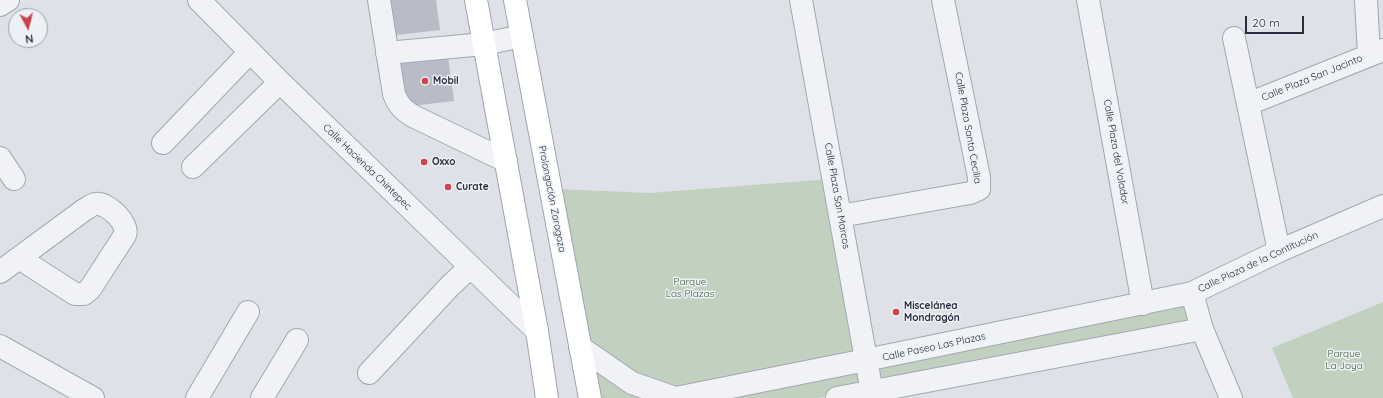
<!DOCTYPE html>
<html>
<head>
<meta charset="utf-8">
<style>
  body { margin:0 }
  #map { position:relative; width:1383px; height:398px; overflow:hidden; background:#dee1e7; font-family:Quicksand,sans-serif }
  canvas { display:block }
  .north { position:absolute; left:8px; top:8px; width:40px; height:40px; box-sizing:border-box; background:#edf0f5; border:1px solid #9ea2ac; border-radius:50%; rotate:173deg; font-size:11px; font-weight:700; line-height:16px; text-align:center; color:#272d3e }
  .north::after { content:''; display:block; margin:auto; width:14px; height:18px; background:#cd424b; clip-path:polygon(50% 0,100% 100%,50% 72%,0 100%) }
  .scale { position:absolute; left:1245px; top:16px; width:59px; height:18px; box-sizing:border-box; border:2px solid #272d3e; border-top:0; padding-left:5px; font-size:12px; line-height:14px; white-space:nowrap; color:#272d3e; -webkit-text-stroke:3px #edf0f5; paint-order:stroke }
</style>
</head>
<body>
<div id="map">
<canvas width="1383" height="398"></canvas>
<div class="north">N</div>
<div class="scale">20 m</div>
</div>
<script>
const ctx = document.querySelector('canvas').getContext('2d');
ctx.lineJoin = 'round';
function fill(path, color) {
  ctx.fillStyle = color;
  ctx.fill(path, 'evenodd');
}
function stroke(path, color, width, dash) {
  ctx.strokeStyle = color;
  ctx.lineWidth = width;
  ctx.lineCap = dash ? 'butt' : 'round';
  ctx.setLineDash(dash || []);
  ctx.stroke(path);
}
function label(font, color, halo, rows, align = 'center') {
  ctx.font = font + ' Quicksand,sans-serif';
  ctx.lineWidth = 3;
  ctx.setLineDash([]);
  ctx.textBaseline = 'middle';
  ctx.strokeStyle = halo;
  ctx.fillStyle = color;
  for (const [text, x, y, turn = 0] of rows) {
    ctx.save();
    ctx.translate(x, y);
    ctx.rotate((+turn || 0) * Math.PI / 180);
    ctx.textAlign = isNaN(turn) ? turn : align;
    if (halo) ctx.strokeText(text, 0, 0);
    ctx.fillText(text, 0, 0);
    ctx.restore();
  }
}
const green = new Path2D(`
  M830 179 863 354 684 389 637 374 585 339 557 189 650 193Z
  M1383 302V398H1293L1272 348Z
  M1187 305 1188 329 879 381 874 363Z
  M863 364 868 390 817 398H701Z
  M592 366 649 398H598Z`);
const building = new Path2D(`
  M383 0H436L440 30 388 36Z
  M448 56 454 101 402 107 397 62Z`);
const minor = new Path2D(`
  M199 0 280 82 537 331
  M379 0 394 94C398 105 403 110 413 116L506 161
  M801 0 873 398
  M1088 0 1143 304
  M1366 0 1369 55
  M0 5 8 0
  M1234 38 1279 251
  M387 53 484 44 522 36
  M1248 104 1383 50
  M163 143 250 52
  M0 158 14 179
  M193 167 280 82
  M840 216 970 193 979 189V177L943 0
  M0 272 84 210C88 208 92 204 96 204 107 202 130 224 125 235L90 289 84 294H75L19 258
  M1192 293 1202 329 1231 398
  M0 346 93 398
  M580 347 632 383 675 398
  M369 373 449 287 470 267
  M197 398 248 312
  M262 398 297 340
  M676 398 866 360 1192 293 1279 251 1383 206
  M837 398 1202 329`);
const major = new Path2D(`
  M476 0 537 331 547 398
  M515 0 590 398`);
const markers = [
  [425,81,4,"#cd424b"],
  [424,162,4,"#cd424b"],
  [448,187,4,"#cd424b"],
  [896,312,4,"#cd424b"]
];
const streetNames = [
  ["Calle Plaza San Jacinto",1312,78,-22],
  ["Calle Plaza Santa Cecilia",968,128,80],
  ["Calle Plaza del Volador",1116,152,80],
  ["Calle Hacienda Chintepec",367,167,44],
  ["Calle Plaza San Marcos",837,196,80],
  ["Prolongación Zaragoza",552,199,79],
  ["Calle Plaza de la Contitución",1258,262,-25],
  ["Calle Paseo Las Plazas",934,347,-12]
];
const poiNames = [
  ["Mobil",433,81],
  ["Oxxo",432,162],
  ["Curate",456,187],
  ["Miscelánea",904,306],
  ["Mondragón",904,318]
];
const parkNames = [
  ["Parque",690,282],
  ["Las Plazas",690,294],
  ["Parque",1344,354],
  ["La Joya",1344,366]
];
fill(green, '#c2d1bf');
fill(building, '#b8bcc7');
stroke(minor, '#a3a7b1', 24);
stroke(major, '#9da4b3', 24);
stroke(minor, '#f0f2f6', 22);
stroke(major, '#fff', 22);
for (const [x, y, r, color] of markers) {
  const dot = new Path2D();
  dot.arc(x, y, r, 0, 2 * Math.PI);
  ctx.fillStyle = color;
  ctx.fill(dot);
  stroke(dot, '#edf0f5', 1.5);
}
label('10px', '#272d3e', '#edf0f5', streetNames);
label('bold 10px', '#272d3e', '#edf0f5', poiNames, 'left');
label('10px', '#385a35', '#edf0f5', parkNames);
</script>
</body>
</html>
